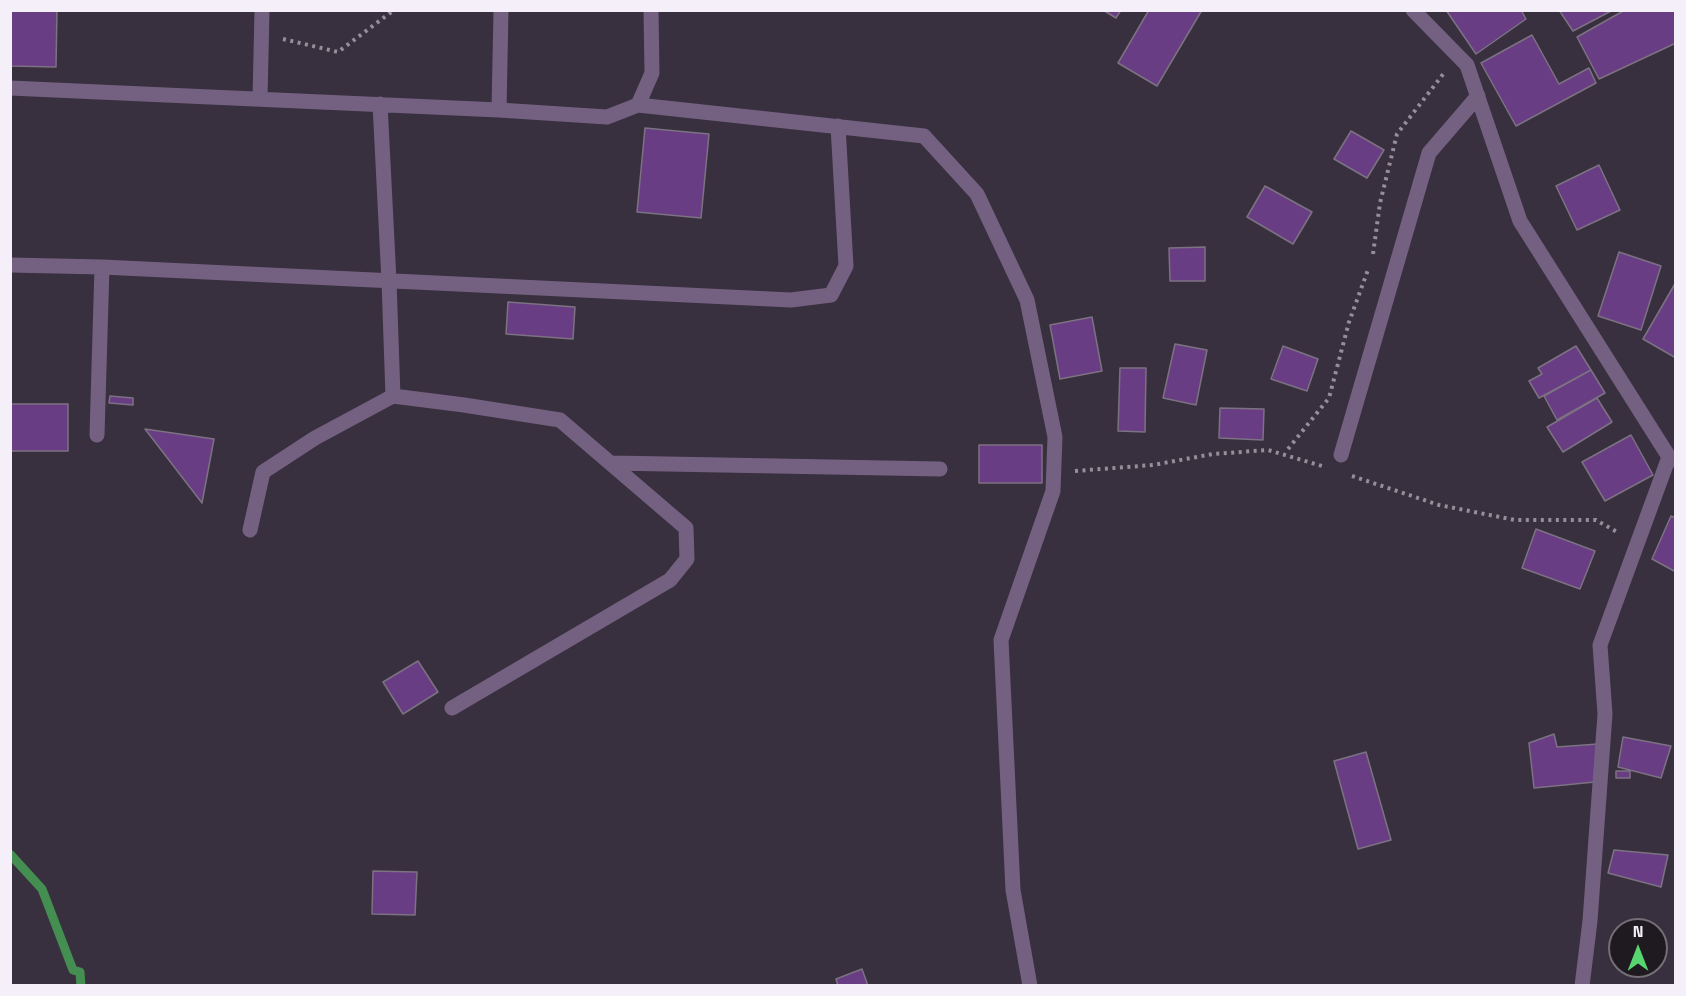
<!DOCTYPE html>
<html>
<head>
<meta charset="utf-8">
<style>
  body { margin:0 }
  #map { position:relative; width:1686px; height:996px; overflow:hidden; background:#38303e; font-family:"Space Grotesk",sans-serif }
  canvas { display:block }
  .frame { position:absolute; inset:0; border:12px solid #f4eff8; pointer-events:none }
  .north { position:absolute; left:1608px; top:918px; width:60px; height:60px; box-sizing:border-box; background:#1e1a20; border:2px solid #746f76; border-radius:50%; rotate:0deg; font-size:16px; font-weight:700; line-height:24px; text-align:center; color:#f4eff8 }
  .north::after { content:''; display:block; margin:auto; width:21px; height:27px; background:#57d570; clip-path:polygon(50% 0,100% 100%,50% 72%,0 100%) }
</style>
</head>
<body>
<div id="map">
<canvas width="1686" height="996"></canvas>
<div class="frame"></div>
<div class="north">N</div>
</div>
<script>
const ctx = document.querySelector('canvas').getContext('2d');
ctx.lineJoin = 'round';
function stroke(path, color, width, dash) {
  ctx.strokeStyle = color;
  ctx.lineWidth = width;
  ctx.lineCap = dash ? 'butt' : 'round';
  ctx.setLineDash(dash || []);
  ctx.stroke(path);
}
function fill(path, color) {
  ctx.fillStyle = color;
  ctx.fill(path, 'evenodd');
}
const stream = new Path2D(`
  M10 854 42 889 73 970 80 972 81 986`);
const building = new Path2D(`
  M10 10H57L56 67 10 66Z
  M1103 10H1121L1116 18Z
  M1149 10H1202L1157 86 1118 63Z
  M1446 10H1521L1526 19 1476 54Z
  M1559 10H1613L1573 31Z
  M1625 10H1676V43L1599 79 1577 37Z
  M1532 35 1559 84 1589 68 1596 83 1516 126 1481 63Z
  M645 128 709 134 701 218 637 212Z
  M1351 131 1384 150 1367 178 1334 159Z
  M1599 165 1620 210 1577 230 1556 186Z
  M1265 186 1312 212 1293 244 1247 217Z
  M1205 247V281H1170L1169 248Z
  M1619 252 1661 266 1641 330 1598 316Z
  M1676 282V358L1643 339Z
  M508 302 575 307 573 339 506 334Z
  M1092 317 1102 371 1060 379 1050 325Z
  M1175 344 1207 350 1196 405 1163 398Z
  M1283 346 1318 359 1307 391 1271 379Z
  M1576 346 1591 370 1539 398 1529 381 1542 374 1538 368Z
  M1120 368H1146L1145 432 1118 431Z
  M1591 370 1605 393 1557 420 1544 396Z
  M110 396 133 398V405L109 403Z
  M1597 398 1612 422 1563 452 1547 427Z
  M10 404H68V451H10Z
  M1220 408 1264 409 1263 440 1219 438Z
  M145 429 214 439 202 503Z
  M1631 435 1653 475 1605 501 1582 462Z
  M979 445H1042V483H979Z
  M1671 516 1676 518V572L1652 559Z
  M1536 529 1595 551 1580 589 1522 568Z
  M418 661 438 692 403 714 383 682Z
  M1554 734 1557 747 1598 744 1595 782 1534 788 1529 743Z
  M1623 737 1671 746 1661 778 1618 767Z
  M1366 752 1391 840 1358 849 1334 761Z
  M1616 771H1630V778H1616Z
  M1614 850 1668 855 1661 887 1608 873Z
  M373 871 417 872 415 915 372 914Z
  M862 969 868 986H838L836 979Z`);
const path = new Path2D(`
  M283 39 338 52 394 10
  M1373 254 1380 203 1397 134 1444 73
  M1288 449 1329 398 1349 322 1369 267
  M1075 471 1153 465 1213 454 1268 450 1322 466
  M1352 476 1439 505 1515 520H1596L1617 532`);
const minor = new Path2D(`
  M1413 10 1467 65 1520 221 1669 457 1676 460
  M10 88 499 110 607 117 638 105 652 73 651 10
  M260 99 262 10
  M380 104 389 281 393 396
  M638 105 924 136 977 194 1027 300 1055 437 1053 491 1001 640 1013 890 1030 986
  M499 110 501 10
  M10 265 102 267 97 435
  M102 267 791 300 831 295 846 266 838 126
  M1341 455 1429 153 1478 96
  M612 463 940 469
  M250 530 263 472 315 438 393 396 464 405 560 420 686 528 687 559 670 580 452 708
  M1582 986 1590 921 1605 714 1600 645 1669 457`);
stroke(stream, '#438e50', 9);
fill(building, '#693d84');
stroke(building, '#7c7282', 1.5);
stroke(path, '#958f9a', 4, [3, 4.5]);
stroke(minor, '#746182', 15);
</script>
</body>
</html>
